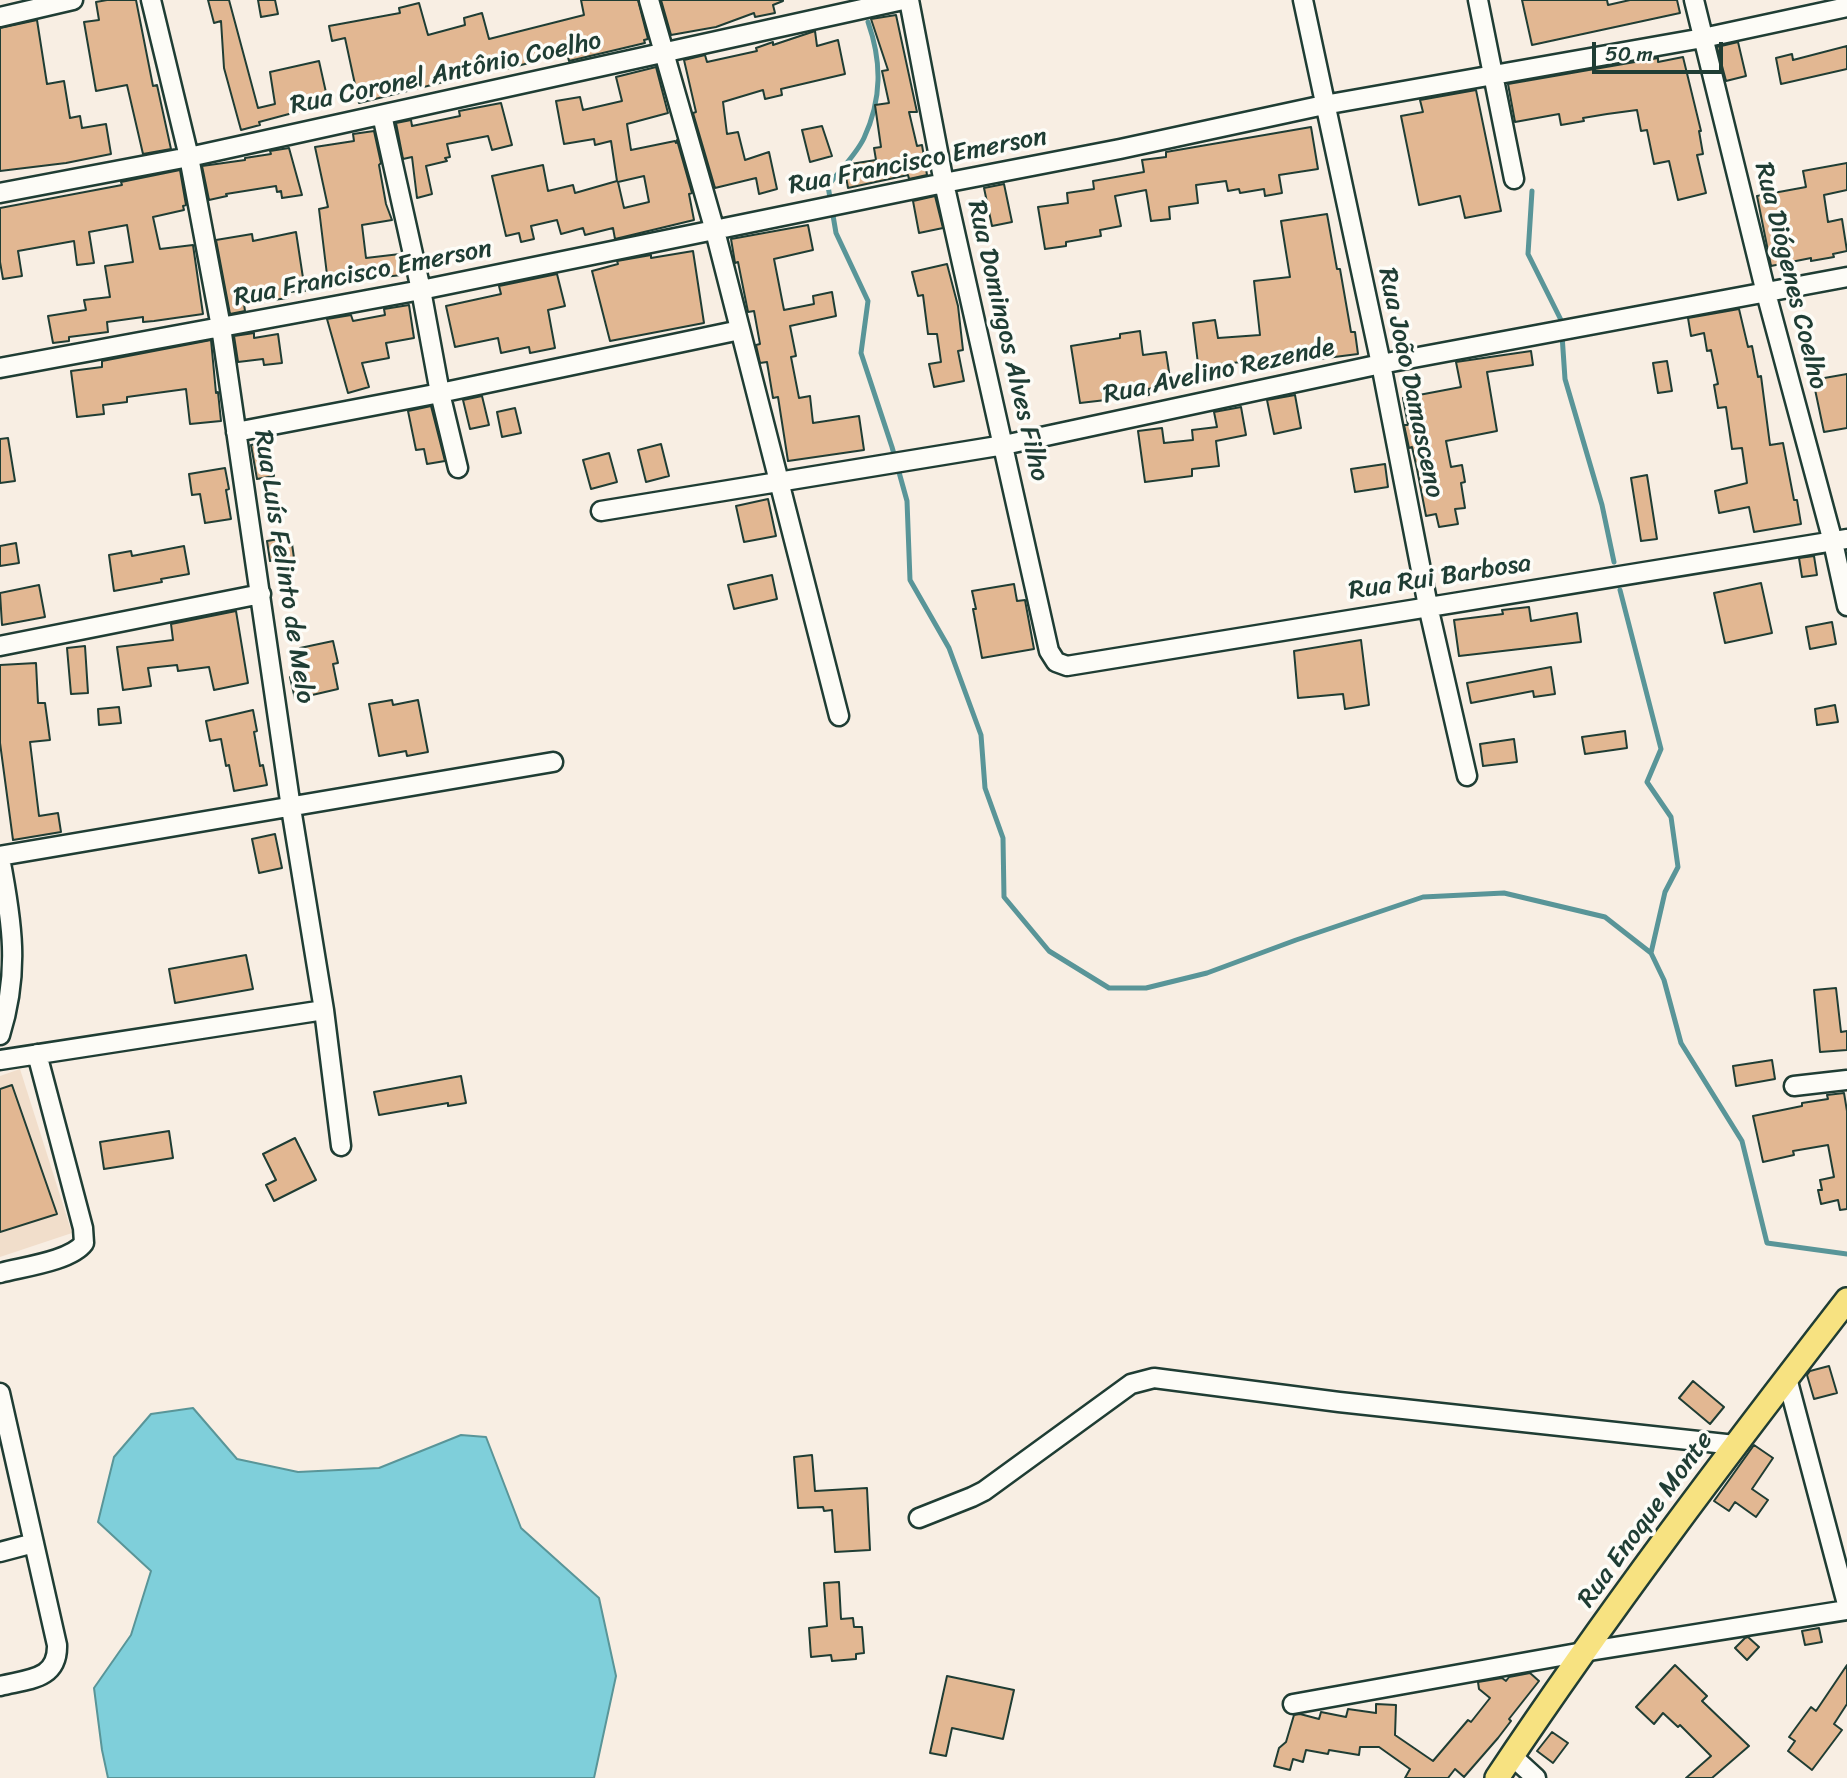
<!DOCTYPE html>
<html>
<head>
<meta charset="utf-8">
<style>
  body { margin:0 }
  #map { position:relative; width:1847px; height:1778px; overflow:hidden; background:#f8eee3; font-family:Sriracha,sans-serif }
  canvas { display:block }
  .scale { position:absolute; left:1592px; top:42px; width:131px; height:32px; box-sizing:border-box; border:4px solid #1f3d34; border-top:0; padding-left:9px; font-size:21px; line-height:24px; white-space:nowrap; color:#1f3d34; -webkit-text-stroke:5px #fdfcf7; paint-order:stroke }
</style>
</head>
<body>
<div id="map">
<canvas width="1847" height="1778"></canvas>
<div class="scale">50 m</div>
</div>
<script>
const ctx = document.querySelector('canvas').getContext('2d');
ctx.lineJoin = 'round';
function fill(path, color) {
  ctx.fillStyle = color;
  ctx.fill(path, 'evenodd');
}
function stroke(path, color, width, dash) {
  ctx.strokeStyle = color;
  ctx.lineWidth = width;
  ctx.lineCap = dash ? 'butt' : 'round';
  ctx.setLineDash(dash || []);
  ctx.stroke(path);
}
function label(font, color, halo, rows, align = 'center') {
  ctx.font = font + ' Sriracha,sans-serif';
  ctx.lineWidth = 7;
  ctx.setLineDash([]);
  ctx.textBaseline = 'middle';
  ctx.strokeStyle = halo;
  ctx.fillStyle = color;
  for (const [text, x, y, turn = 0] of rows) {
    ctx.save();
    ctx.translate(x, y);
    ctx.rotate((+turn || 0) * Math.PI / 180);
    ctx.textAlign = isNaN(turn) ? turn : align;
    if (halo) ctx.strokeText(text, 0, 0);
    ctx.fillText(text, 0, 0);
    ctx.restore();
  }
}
const built = new Path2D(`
  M20 1069 72 1233 0 1257V1076Z`);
const water = new Path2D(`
  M193 1408 237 1459 298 1472 379 1468 461 1435 486 1437 521 1528 599 1598 616 1676 594 1778H108L102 1750 94 1688 131 1635 151 1571 98 1522 114 1457 151 1414Z`);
const stream = new Path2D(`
  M868 22C882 62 882 99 864 138 856 155 839 171 828 186L836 233 868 301 861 353 892 447 907 501 910 580 949 648 981 735 985 788 1003 838 1004 897 1049 951 1109 988H1146L1207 973 1296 940 1423 897 1504 893 1605 917 1651 953
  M1532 191 1528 254 1561 320 1565 379 1602 505 1614 562
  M1620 590 1661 749 1647 782 1671 817 1678 867 1665 892 1651 953 1664 980 1681 1043 1742 1141 1767 1243 1847 1254`);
const building = new Path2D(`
  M107 0H136L153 86 157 85 171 149 143 154 127 85 96 91 84 22 99 20 96 2Z
  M208 0H229L258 108 275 104 270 72 319 61 329 106 306 111 304 102H303L304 110 259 122 260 125 241 130 224 68 221 21 214 23Z
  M258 0H275L278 14 261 17Z
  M581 0H638L648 39 644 40 645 43 569 61 567 53 502 70 499 58 473 65 476 74 359 103 345 38 332 41 329 26 400 13 399 8 419 3 428 35 465 25 464 18 482 13 489 39 584 15Z
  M661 0H783V1L773 5 775 13 755 17 754 13 716 27 671 35Z
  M1522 0H1607L1608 5 1630 0H1677L1680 13 1532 45Z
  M896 15 917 112H909L917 146 922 145 927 175 909 179 908 175 848 188 844 165 876 160 874 148 881 147 875 105 889 103 882 71 888 70 871 19Z
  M37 20 47 84 64 81 70 118 80 116 82 128 106 124 111 154 66 163 0 171V28Z
  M815 31 817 46 838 40 845 74 781 89 782 95 765 99 763 90 723 102 727 134 738 132 745 160 769 152 777 189 759 194 756 178 715 188 693 113 696 112 684 60 705 55 707 62 757 51 756 48 773 42V45Z
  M1738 42 1746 76 1726 81 1717 47Z
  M1847 46V69L1781 84 1776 58 1792 54 1793 60Z
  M1683 57 1701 131H1699L1703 154 1697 155 1706 193 1678 200 1669 161 1654 164 1647 130 1641 131 1637 110 1607 114 1583 118 1584 121 1561 125 1559 114 1515 122 1508 84 1658 58V62Z
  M656 67 668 113 627 124 631 150 675 141 676 143 677 140 692 193 689 194 694 220 615 239 613 228 585 235 583 228 561 234 557 220 531 226 534 239 521 242 519 233 506 236 492 176 543 165 548 191 573 185 575 193 617 181 611 141 595 145 594 139 564 144 556 101 580 97 583 110 622 101 616 77ZM644 176 649 202 624 208 618 182Z
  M1476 90 1501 211 1465 218 1460 196 1419 205 1401 116 1423 112 1420 100Z
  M501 103 512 145 492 150 488 136 447 144 450 157 445 158 447 161 426 166 432 194 417 198 412 157 403 159 396 123 411 120 412 126 460 116 459 111Z
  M822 126 832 156 810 162 802 130Z
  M1311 127 1318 169 1279 175 1282 193 1265 196 1264 189 1240 193 1239 189 1228 191 1226 181 1196 185 1198 203 1169 207 1170 219 1151 221 1146 190 1115 196 1121 226 1100 230 1101 236 1066 242V246L1045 249 1038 207 1068 203 1067 193 1094 189 1093 181 1144 172 1142 160 1166 157V152Z
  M374 131 381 163 379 165 386 204 392 220 362 225 366 258 400 254 402 275 328 283 319 209 328 207 315 147 354 141 353 134Z
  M289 148 302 195 282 198 281 191 277 192 276 186 226 194 227 196 209 200 202 166 245 160V158L271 154 270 151Z
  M1847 163V190L1824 195 1828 222 1842 219 1847 251 1833 254 1834 257 1811 261V258L1771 266 1757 196 1806 187 1803 171Z
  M180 170 186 205 183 206 184 210 153 217 160 249 193 245 203 314 154 321 143 322V317L107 322 108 332 69 337V341L53 343 48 316 86 310 84 300 110 297 105 266 133 262 127 225 89 232 94 263 77 265 74 241 18 251 22 276 3 279 0 262V208L122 185 121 182Z
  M1004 184 1012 222 992 226 984 188Z
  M935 196 943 228 919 233 913 201Z
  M1327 214 1337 269H1340L1351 332H1355L1358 354 1264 366 1263 360 1221 364 1222 369 1199 372 1193 323 1215 320 1218 338 1260 335 1254 281 1290 277 1281 221Z
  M808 225 813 250 774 259 784 310 814 304 813 296 832 292 836 316 790 326 796 356 791 357 799 398 810 396 813 423 859 416 864 450 788 461 778 397 773 398 767 362 760 363 756 345 760 344 754 311 748 312 738 262 735 263 731 239Z
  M296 232 305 291 287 292 288 298 244 304 245 311 230 314 216 240 252 234 253 241Z
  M693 251 704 323 610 341 592 271 618 264 617 261 651 255V258Z
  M947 264 958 306 963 350 958 351 964 381 934 387 929 364 941 362 937 334H928L923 295 918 296 912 272Z
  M557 274 565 306 548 310 555 348 530 353 529 347 501 353 498 338 455 347 446 306 501 294 499 286Z
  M409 305 414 338 386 343 389 358 362 363 369 387 348 393 327 319 351 315 353 321 385 315 384 309Z
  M1739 309 1748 347 1752 346 1758 377 1761 376 1770 445 1783 443 1794 500H1797L1801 524 1754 532 1749 507 1719 513 1715 491 1747 483 1742 448 1732 449 1726 407 1718 408 1714 385 1718 384 1711 350 1707 351 1704 333 1691 336 1688 318Z
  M1140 331 1143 355 1166 352 1171 385 1148 389 1149 395 1080 403 1071 346 1120 338V334Z
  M254 333V338L278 334 282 363 264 365 263 359 238 362 234 336Z
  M211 340 216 393 218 392 221 421 190 424 186 389 127 397V402L103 405 104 414 77 417 71 371 102 367V361Z
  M1531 351 1533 365 1487 372 1497 431 1446 441 1451 467 1462 465 1465 482 1461 483 1465 508 1455 509 1458 524 1439 527 1436 514 1426 516 1417 469 1412 447 1409 448 1404 425H1408L1403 398 1461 387 1456 362Z
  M1667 361 1672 391 1658 393 1653 363Z
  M1847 374V428L1824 432 1813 380Z
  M1295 395 1301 428 1274 434 1267 400Z
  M482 396 489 425 470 429 463 400Z
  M431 406 445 461 427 464 424 449 416 450 408 411Z
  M1241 407 1246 435 1216 441 1219 466 1192 469V476L1145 482 1138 431 1162 428 1164 443 1193 440 1192 430 1217 427 1214 412Z
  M515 408 521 433 502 437 497 412Z
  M8 438 15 481 0 483V439Z
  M268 442 274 476 257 479 251 445Z
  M661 444 669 476 646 482 638 450Z
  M609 453 617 482 591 489 583 460Z
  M1385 464 1388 487 1355 492 1351 469Z
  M225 468 229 489 226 490 231 519 205 523 200 494 192 495 189 474Z
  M1647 475 1657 539 1641 541 1631 478Z
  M768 499 776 536 744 542 736 506Z
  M291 537 294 558 270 561 267 541Z
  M16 543 19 563 0 566V546Z
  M184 546 189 574 161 579 162 582 114 591 109 555 131 551 132 556Z
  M1814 556 1817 575 1802 577 1799 558Z
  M772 575 777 599 734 609 728 585Z
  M1761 583 1772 633 1725 643 1714 593Z
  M1014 584 1017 601 1025 600 1034 649 982 658 973 609H976L972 591Z
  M39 585 45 617 2 625 0 593Z
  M1529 607 1531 621 1577 613 1581 642 1459 656 1454 620 1503 614 1502 610Z
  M236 611 248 683 214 690 209 667 178 671 177 665 148 668 151 686 123 690 117 647 173 640 171 624Z
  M1832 622 1836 644 1810 649 1806 627Z
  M1361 640 1369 705 1345 709 1343 694 1298 698 1294 651Z
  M333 641 338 663 333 664 338 689 295 699 290 677 305 673 300 648Z
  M85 646 88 693 71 694 67 648Z
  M36 663 38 703H45L50 740 30 742 39 816 58 813 61 832 13 840 0 743V665Z
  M1551 667 1555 694 1534 697 1533 691 1471 703 1467 683Z
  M392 700 393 705 418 700 428 752 407 756 406 751 379 756 369 704Z
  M1835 705 1838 722 1817 725 1815 709Z
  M119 707 121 723 99 725 98 709Z
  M253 710 257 731 254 732 260 766 263 765 267 785 234 791 229 765 226 766 221 739 210 741 206 721Z
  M1625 731 1627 748 1585 754 1582 737Z
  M1514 739 1517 762 1483 766 1480 744Z
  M275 834 282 868 259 873 252 839Z
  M246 955 253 989 175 1003 169 969Z
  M1836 988 1841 1032 1847 1031V1050L1820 1052 1814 990Z
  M1772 1060 1775 1079 1736 1086 1733 1066Z
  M461 1076 466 1103 448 1106V1103L379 1115 374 1092Z
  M12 1085 57 1214 0 1232V1089Z
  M1844 1093 1847 1111V1209L1840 1210 1838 1200 1821 1204 1818 1190H1822L1820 1180 1834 1177 1828 1145 1793 1151 1794 1155 1763 1162 1753 1116 1802 1106V1103L1828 1099 1827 1095Z
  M169 1131 173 1158 104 1169 100 1142Z
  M295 1138 316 1180 274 1201 266 1185 276 1180 263 1154Z
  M1829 1366 1837 1393 1814 1399 1807 1375 1810 1371Z
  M1693 1381 1724 1407 1710 1424 1679 1398Z
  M1754 1445 1773 1458 1752 1489 1768 1500 1756 1517 1735 1502 1729 1511 1714 1501Z
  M812 1455 815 1491 867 1488 870 1550 835 1552 832 1510 824 1511 823 1507 798 1508 794 1457Z
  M839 1582 841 1619 853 1618 854 1627H862L864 1653 856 1654V1659L832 1661 831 1655 811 1657 809 1628 827 1626 824 1583Z
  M1819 1628 1822 1642 1805 1645 1802 1631Z
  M1748 1637 1759 1647 1747 1660 1735 1648 1745 1638Z
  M1675 1665 1707 1696 1702 1701 1749 1746 1712 1778H1686L1711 1756 1680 1725 1678 1727 1663 1713 1654 1724 1636 1707Z
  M1847 1665V1704L1834 1724 1842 1730 1812 1770 1788 1751 1795 1741 1789 1737 1811 1707 1816 1711Z
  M1530 1673 1539 1681 1509 1719 1511 1721 1498 1738 1464 1777 1455 1769 1448 1778H1405L1410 1769 1379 1747H1360L1359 1755 1329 1750 1328 1754 1306 1750 1303 1762 1293 1759 1290 1770 1274 1766 1279 1748 1286 1742 1294 1715 1300 1714 1319 1719 1321 1712 1346 1717 1348 1709 1376 1713V1704L1396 1705 1395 1735 1433 1761 1468 1720 1471 1722 1490 1698 1479 1689 1478 1682 1502 1678 1506 1681 1509 1677Z
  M947 1676 1014 1690 1003 1739 952 1728 946 1756 930 1753Z
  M1552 1732 1568 1743 1553 1763 1537 1751Z`);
const minor = new Path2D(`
  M151 0 189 157 221 327 291 808 324 1010 341 1146
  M649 0 715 231 839 716
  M909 0 944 183 1049 651 1056 662 1067 666 1847 539
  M1303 0 1381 364 1428 606 1467 776
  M1478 0 1514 179
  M1694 0 1766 293 1833 542 1847 606
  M0 17 73 0
  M382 115 421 290 440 393 458 468
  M0 193 189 157 903 0
  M0 368 421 290 944 183 1120 149 1324 105 1703 38 1847 7
  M236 432 440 393 740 330
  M601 511 1004 445 1381 364 1847 277
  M0 646 261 594
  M0 856 553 762
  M0 858C12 921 20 972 0 1035
  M0 1060 324 1010
  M1794 1086 1847 1080
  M0 1273C22 1267 71 1261 84 1243L83 1228 37 1054
  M1787 1378 1847 1604
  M0 1393 57 1645C58 1680 28 1679 0 1686
  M919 1518 972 1497 984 1491 1131 1384 1154 1378 1339 1402 1735 1445
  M0 1552 34 1543
  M1293 1704 1583 1652 1847 1610
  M1512 1756 1536 1778`);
const major = new Path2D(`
  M1497 1778C1607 1613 1726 1456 1847 1300`);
const streetNames = [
  ["Rua Coronel Antônio Coelho",446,74,-12],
  ["Rua Francisco Emerson",918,162,-11],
  ["Rua Francisco Emerson",363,274,-11],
  ["Rua Diógenes Coelho",1790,276,76],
  ["Rua Domingos Alves Filho",1007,341,77],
  ["Rua Avelino Rezende",1219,372,-12],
  ["Rua João Damasceno",1410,383,78],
  ["Rua Luís Felinto de Melo",283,567,81],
  ["Rua Rui Barbosa",1440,578,-9],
  ["Rua Enoque Monte",1646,1520,-54]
];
fill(built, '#f1decb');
fill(water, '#7fcfda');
stroke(water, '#599598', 2);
stroke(stream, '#599598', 5);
fill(building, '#e2b792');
stroke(building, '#1f3d34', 2);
stroke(minor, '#1f3d34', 23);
stroke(major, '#1f3d34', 28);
stroke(minor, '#fdfcf7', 18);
stroke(major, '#f7e281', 23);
label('26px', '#1f3d34', '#fdfcf7', streetNames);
</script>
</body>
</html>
